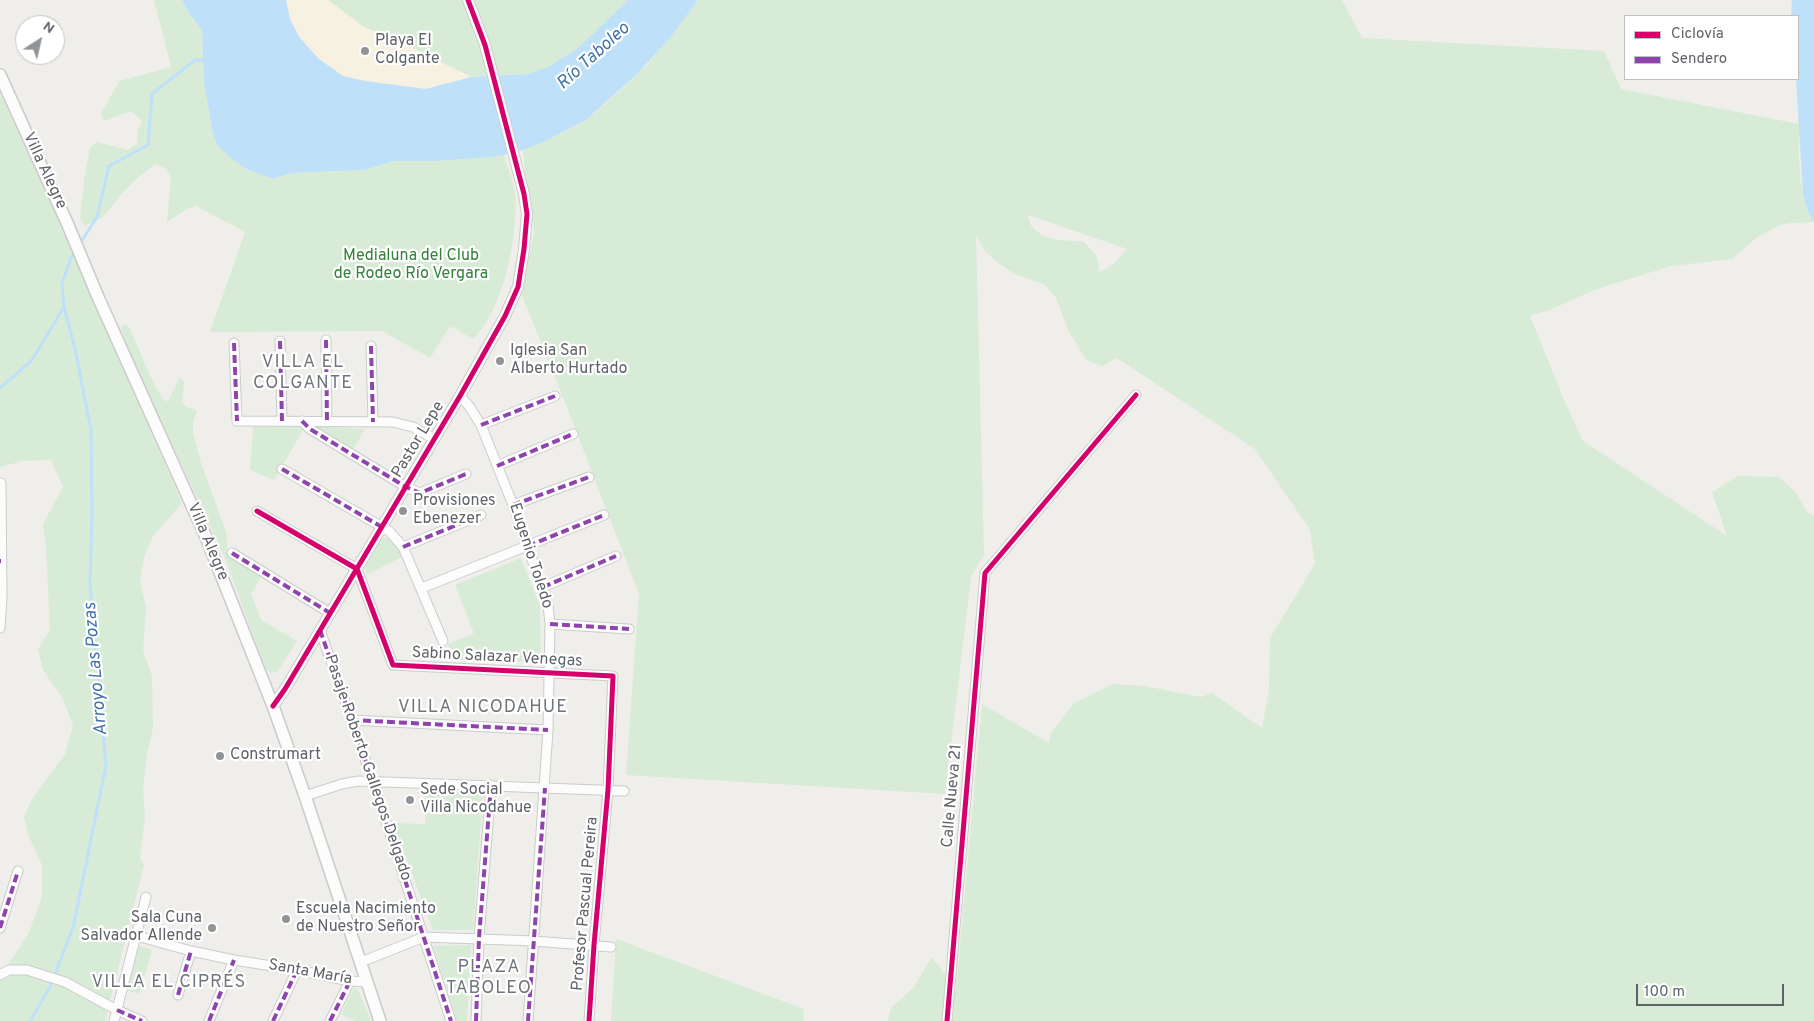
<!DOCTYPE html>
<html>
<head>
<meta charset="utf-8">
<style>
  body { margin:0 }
  #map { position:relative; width:1814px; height:1021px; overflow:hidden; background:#efeeea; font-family:Overpass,sans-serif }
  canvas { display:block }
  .legend { position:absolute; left:1624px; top:15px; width:175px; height:65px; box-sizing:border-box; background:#fff; border:1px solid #bfc1c3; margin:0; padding:6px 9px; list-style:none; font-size:15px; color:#5f6368 }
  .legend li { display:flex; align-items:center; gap:10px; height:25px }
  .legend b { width:25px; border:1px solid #bfc1c3 }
  .north { position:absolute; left:15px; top:15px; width:50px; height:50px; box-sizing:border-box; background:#fff; border:1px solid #bfc1c3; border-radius:50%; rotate:35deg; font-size:14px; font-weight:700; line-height:20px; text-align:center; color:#5f6368 }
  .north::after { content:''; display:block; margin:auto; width:18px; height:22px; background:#919496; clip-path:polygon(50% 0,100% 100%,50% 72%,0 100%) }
  .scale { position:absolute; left:1636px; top:984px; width:148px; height:22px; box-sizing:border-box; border:2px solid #5f6368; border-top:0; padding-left:6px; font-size:15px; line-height:18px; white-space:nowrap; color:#5f6368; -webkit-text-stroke:4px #fff; paint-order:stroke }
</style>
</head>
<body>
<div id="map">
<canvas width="1814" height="1021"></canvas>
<ul class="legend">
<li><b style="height:6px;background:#d6006c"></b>Ciclovía</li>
<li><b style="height:6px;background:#8e44ad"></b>Sendero</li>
</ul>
<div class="north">N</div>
<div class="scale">100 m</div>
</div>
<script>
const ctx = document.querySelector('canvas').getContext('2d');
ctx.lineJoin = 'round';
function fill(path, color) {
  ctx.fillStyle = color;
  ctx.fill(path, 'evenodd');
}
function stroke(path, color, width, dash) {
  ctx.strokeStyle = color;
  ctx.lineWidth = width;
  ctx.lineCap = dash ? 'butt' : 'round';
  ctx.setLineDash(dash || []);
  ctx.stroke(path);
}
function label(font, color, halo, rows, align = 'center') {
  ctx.font = font + ' Overpass,sans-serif';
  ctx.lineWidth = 4.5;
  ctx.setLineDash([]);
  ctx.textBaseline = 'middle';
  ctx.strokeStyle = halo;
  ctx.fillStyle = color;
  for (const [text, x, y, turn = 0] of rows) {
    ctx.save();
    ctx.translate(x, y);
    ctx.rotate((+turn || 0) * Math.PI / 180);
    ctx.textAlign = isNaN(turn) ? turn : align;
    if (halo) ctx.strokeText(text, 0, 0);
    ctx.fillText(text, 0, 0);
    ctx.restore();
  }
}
const green = new Path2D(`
  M154 0H182L189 13 202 30 204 83 213 134 217 145 273 179 292 173 365 170 393 161H435L504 154C507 167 514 182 515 195 518 238 504 308 473 339L450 326 430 358 382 331 210 332 245 232 196 206 189 208 167 222 171 178 167 169 156 164 143 173 123 192 103 217 85 226 80 219 84 181 90 148 97 142 128 150 137 144 138 129 143 122 131 111 104 121 101 114 119 81 171 67Z
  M328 0H628L578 48 548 67 527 74 471 77 402 43 364 27Z
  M698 0H1342L1362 38 1604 51 1621 89 1799 124C1799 155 1797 195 1814 222L1789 223 1780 225 1756 238 1732 259 1671 266 1594 290 1552 309 1530 316 1565 402 1583 441 1727 536 1712 492 1738 476 1779 477 1795 492 1807 512 1814 516V1021H888L891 1008 914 987 932 957 956 989 982 704 1049 743 1051 733 1074 703 1113 684 1144 686 1201 697 1212 693 1262 728 1269 690 1270 638 1315 564 1310 530 1255 449 1117 358 1102 366 1086 360 1068 330 1056 298 1045 285 1013 273 997 262 984 250 976 235 984 555 971 577 945 794 626 775 639 594 554 374 519 289 531 250 534 231 525 175 523 149 544 142 576 126 596 112 647 65ZM1028 216V215L1127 249 1115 263 1100 272 1096 255 1083 241C1066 241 1044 241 1032 227 1030 225 1029 219 1028 216Z
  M0 94 51 204 182 503 153 536 145 554 140 580 146 609 143 651 152 676 153 728 147 754 143 789 145 816 140 859 144 865 105 1021H0V976L28 935 42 897V865L29 837 24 817 32 799 65 754 73 726 64 701 43 670 38 649 50 630 46 547 43 524 63 487 51 460 23 461 0 467Z
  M122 325H126L129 327 154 384 165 402 169 399 180 377 184 381 182 403 188 408 195 409 197 412 193 421V432L200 460 226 532 228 556 261 577 251 594 261 620 297 641 277 672 271 673 265 668 226 561 182 465 137 371 121 329Z
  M253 427H301L303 430 274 480 250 470Z
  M317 427 365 429 353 449Z
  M382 538C395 538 399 546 403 556L367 575 365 565 378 541Z
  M521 558 540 606 541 662 452 659 448 644 474 633 455 585Z
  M425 789 483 793 473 930H433L393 823 425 824Z
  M616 939 804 1009 803 1021H611Z
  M471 945 467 1021H457L433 946Z
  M139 946 152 950 139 994 126 990Z
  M354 988H357L371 1021H355L341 1014Z`);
const sand = new Path2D(`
  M286 0H328L364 27 402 43 471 77 426 89 365 81 343 76 319 59 299 37 290 19Z`);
const water = new Path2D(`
  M182 0H286L290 19 299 37 319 59 343 76 365 81 426 89 471 77 527 74 548 67 578 48 628 0H698L669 39 638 73 586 120 544 142 514 153 490 157 435 161H393L365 170 292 173 273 179 247 169 232 159 217 145 213 134 204 83 202 30 189 13Z
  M1792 0H1814V222L1808 212 1803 195 1796 79H1798V16H1791Z`);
const stream = new Path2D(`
  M79 245 97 217 109 166 148 145 152 94 195 60H206
  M0 388 32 360 64 307 62 284 70 260 76 250
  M30 1021 49 989 73 928 106 765 90 584 92 515 91 430 75 349 64 307`);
const minor = new Path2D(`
  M326 340 327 422
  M280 341 282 421
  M234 343 237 421 393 422 413 427 434 439
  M371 346 373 422
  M460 396 469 406 481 425 513 505 548 605 550 624 548 730 528 1021
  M302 421 310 429 406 487 420 493 466 474
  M481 425 555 396
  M497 466 573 434
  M282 469 389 531 403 547 443 641
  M513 505 589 477
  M257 511 357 569 393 665 613 676 608 790 594 945 589 1021
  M403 547 481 515
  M232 553 330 613
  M543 587 616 556
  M422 588 604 515
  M550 624 629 629
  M0 628 2 597 1 483
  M320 630 373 782 451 1021
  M351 720 548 730
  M305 796 342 784 359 781 624 791
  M0 928 18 871
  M137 936 191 951 234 960 297 970 350 981 367 982
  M361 962 424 937 534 941 611 947
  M0 975 9 970H27L65 982 117 1010 142 1021
  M178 995 191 951
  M114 1021 146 897
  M209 1021 234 960
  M273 1021 297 970
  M330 1021 350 981
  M476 1021 479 938 491 785
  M947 1021 985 573 1136 395`);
const tertiary = new Path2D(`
  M273 706 285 689 460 396 505 316 518 287 524 249 527 214 524 194 485 45 468 0`);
const secondary = new Path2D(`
  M0 75 68 225 98 297 206 537 273 706 305 796 380 1021`);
const quiet = new Path2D(`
  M326 340 327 422
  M280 341 282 421
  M234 343 237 421
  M371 346 373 422
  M302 421 310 429 406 487 420 493 466 474
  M481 425 555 396
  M497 466 573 434
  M282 469 382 527
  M513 505 589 477
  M528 546 604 515
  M403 547 481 515
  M232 553 330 613
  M0 561H1
  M543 587 616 556
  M550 624 629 629
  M320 630 373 782 451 1021
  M351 720 548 730
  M0 928 18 871
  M178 995 191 951
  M117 1010 142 1021
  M209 1021 234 960
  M273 1021 297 970
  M330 1021 350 981
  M476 1021 479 938 491 785
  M528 1021 545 788`);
const cycleway = new Path2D(`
  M257 511 357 569 393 665 613 676 608 790 594 945 589 1021
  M273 706 285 689 460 396 505 316 518 287 524 249 527 214 524 194 485 45 468 0
  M947 1021 985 573 1136 395`);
const markers = [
  [365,51,5,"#919496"],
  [500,361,5,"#919496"],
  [403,511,5,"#919496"],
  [220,756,5,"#919496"],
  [410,800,5,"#919496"],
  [286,919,5,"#919496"],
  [212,928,5,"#919496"]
];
const poiNames = [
  ["Playa El",375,42],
  ["Colgante",375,60],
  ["Iglesia San",510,352],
  ["Alberto Hurtado",510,370],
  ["Provisiones",413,502],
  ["Ebenezer",413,520],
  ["Construmart",230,756],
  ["Sede Social",420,791],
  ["Villa Nicodahue",420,809],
  ["Escuela Nacimiento",296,910],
  ["de Nuestro Señor",296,928],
  ["Sala Cuna",202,919,"right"],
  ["Salvador Allende",202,937,"right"]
];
const streetNames = [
  ["Villa Alegre",44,171,65],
  ["Pastor Lepe",419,440,-59],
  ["Villa Alegre",207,542,67],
  ["Eugenio Toledo",530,556,72],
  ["Sabino Salazar Venegas",497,658,3],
  ["Pasaje Roberto Gallegos Delgado",367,768,71],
  ["Calle Nueva 21",953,796,-85],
  ["Profesor Pascual Pereira",586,904,-85],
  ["Santa María",310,973,10]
];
const parkNames = [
  ["Medialuna del Club",411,257],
  ["de Rodeo Río Vergara",411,275]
];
const waterNames = [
  ["Río Taboleo",594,57,-42],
  ["Arroyo Las Pozas",97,669,-95]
];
const neighbourhoodNames = [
  ["VILLA EL",303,363],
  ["COLGANTE",303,384],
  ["VILLA NICODAHUE",483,708],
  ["PLAZA",489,968],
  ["TABOLEO",489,989],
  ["VILLA EL CIPRÉS",169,983]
];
fill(green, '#d8ebd6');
fill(sand, '#f6f1e1');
fill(water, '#bfe0f9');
stroke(stream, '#bfe0f9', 3);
stroke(minor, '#cbcccc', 11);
stroke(tertiary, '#cbcccc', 12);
stroke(secondary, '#cacacb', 14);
stroke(minor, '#fdfcfc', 9);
stroke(tertiary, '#fdfcfc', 10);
stroke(secondary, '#fdfcfc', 11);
stroke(quiet, '#8e44ad', 4, [8, 4]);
stroke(cycleway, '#d6006c', 5);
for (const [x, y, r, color] of markers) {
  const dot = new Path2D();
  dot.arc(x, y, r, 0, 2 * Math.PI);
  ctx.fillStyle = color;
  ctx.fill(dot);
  stroke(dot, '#fff', 2);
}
label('16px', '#5f6368', '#fff', poiNames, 'left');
label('16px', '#5f6368', '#fff', streetNames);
label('16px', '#348238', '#fff', parkNames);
label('italic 18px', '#4174aa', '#fff', waterNames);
ctx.letterSpacing = '1px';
label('18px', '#70757a', '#fff', neighbourhoodNames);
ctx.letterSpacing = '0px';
</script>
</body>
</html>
